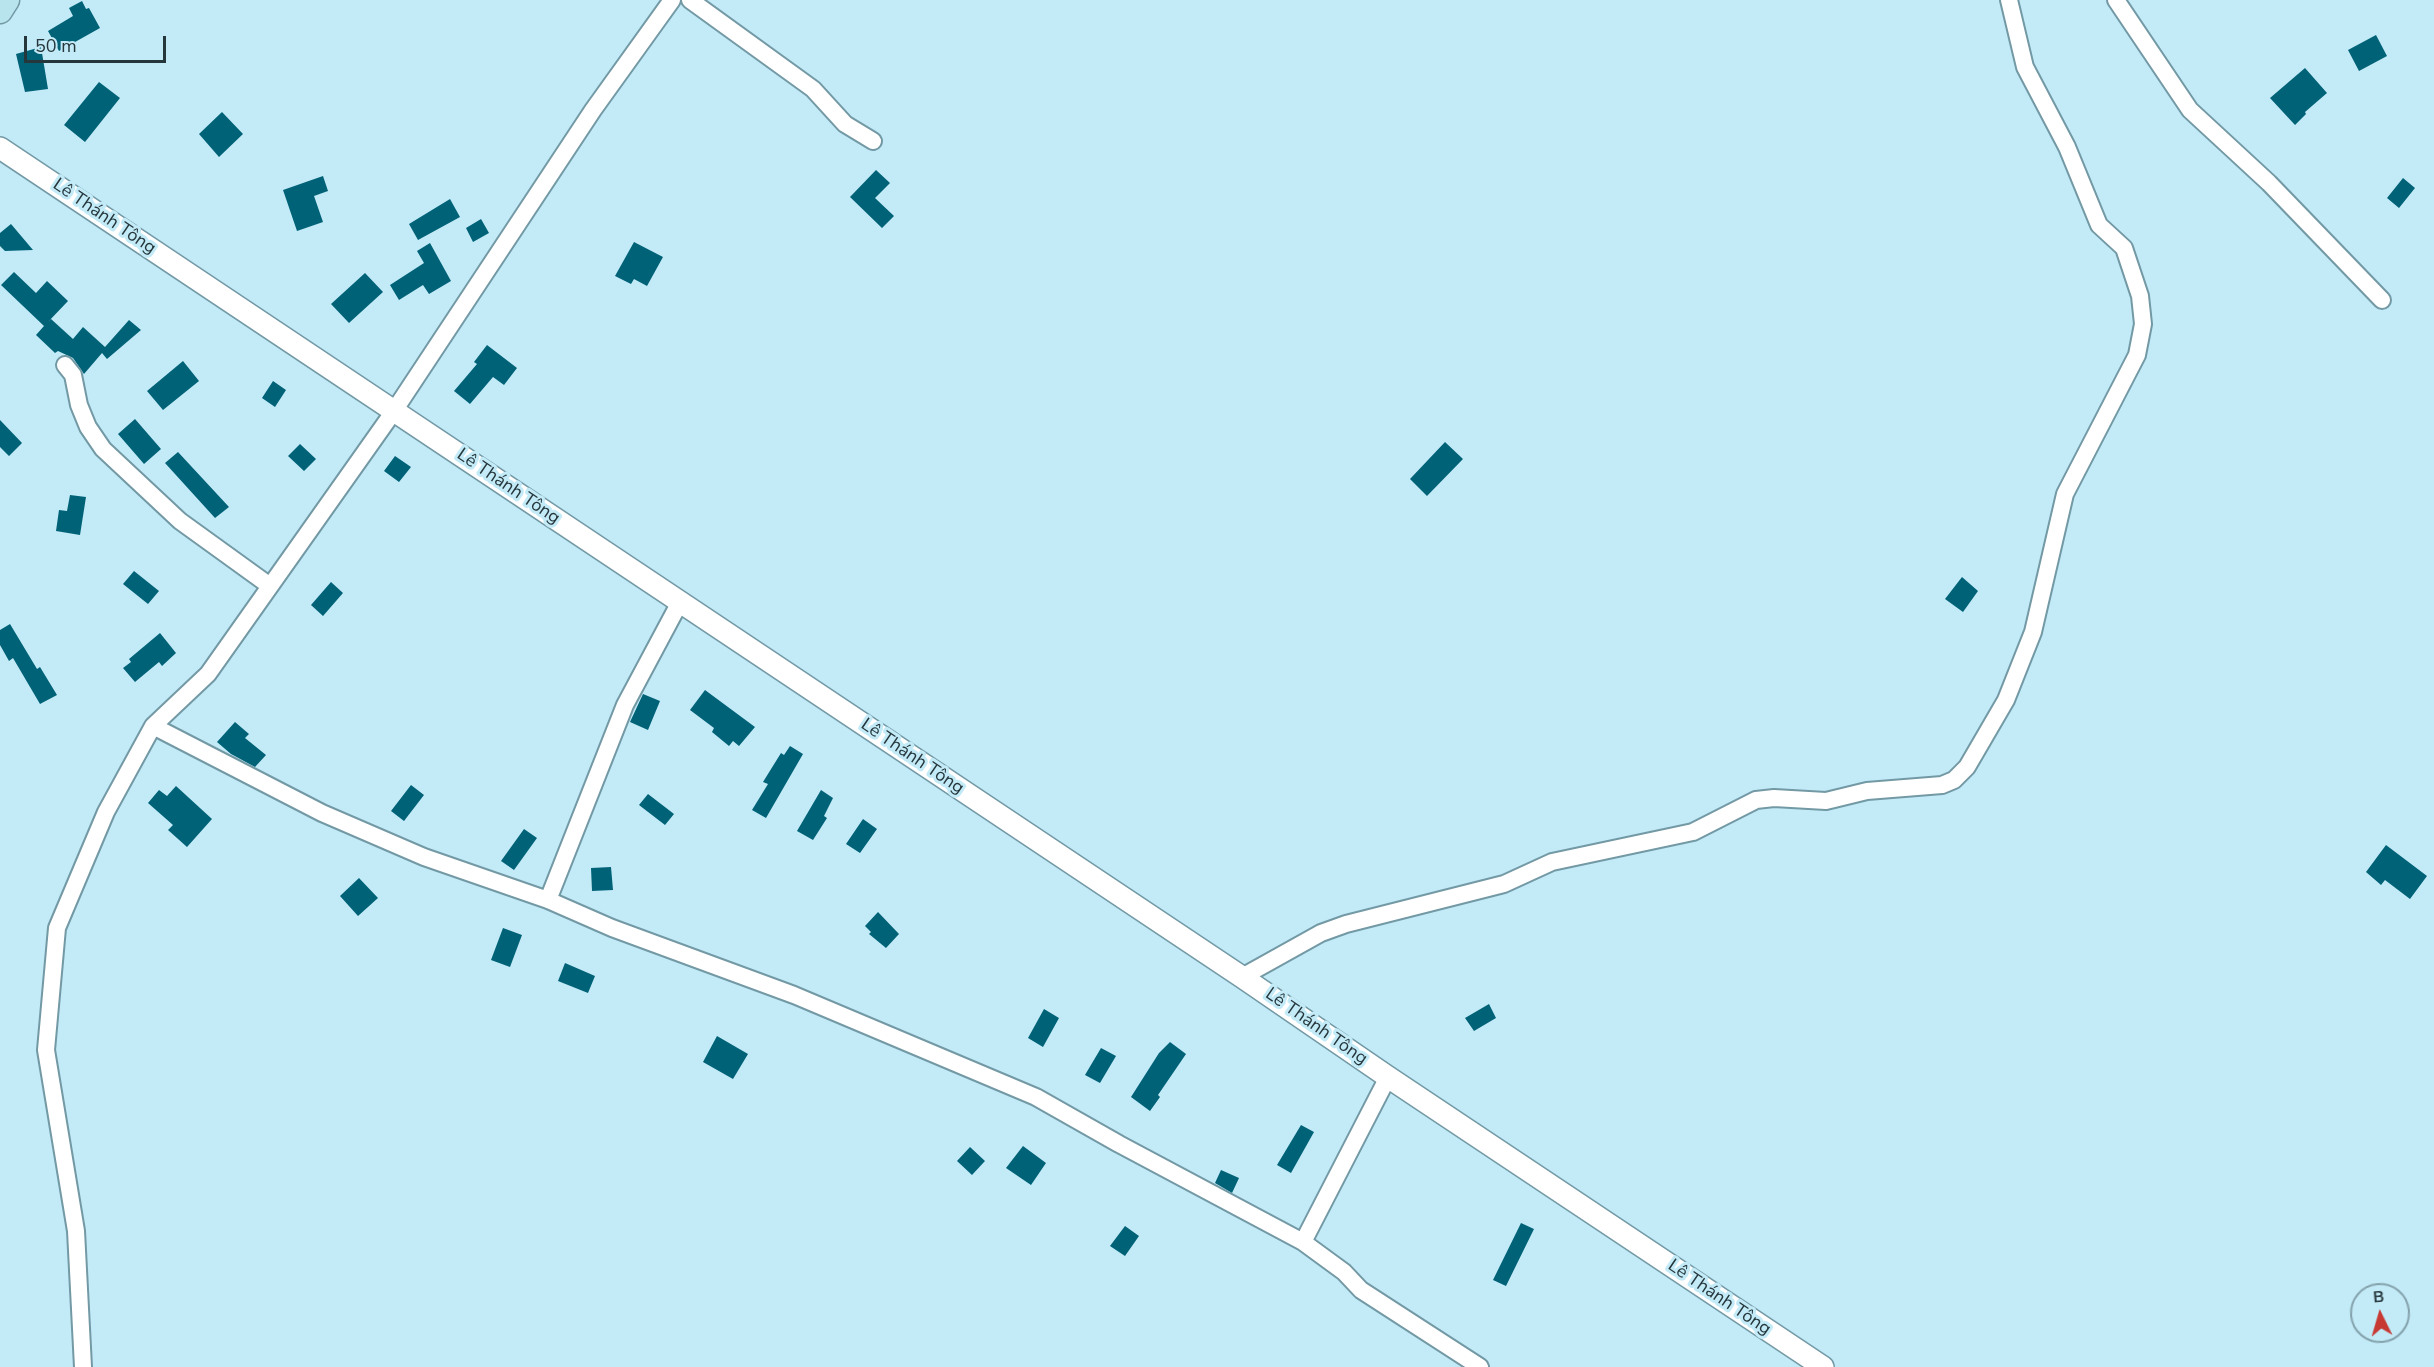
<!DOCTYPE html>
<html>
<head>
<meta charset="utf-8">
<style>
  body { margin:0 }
  #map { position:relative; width:2434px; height:1367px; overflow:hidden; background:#c2eaf7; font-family:"Nunito Sans",sans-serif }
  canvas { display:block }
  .north { position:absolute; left:2350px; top:1283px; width:60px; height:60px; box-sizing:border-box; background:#c2eaf7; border:2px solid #84a2ac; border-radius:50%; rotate:355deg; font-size:16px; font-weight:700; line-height:24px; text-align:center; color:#26373c }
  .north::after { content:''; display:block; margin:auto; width:21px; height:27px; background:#c73933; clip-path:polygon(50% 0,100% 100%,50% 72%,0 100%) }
  .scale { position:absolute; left:24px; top:36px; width:142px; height:27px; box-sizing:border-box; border:3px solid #26373c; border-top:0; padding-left:8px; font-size:18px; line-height:21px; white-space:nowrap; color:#26373c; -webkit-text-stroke:4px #c2eaf7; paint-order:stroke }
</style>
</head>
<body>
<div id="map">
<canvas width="2434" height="1367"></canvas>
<div class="north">B</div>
<div class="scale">50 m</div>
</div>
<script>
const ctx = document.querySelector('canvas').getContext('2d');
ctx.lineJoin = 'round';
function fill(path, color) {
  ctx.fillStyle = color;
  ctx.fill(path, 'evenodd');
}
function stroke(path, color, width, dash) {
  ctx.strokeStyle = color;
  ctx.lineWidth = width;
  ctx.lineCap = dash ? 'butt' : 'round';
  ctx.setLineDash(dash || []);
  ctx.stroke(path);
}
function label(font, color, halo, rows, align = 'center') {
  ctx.font = font + ' "Nunito Sans",sans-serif';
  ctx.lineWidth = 6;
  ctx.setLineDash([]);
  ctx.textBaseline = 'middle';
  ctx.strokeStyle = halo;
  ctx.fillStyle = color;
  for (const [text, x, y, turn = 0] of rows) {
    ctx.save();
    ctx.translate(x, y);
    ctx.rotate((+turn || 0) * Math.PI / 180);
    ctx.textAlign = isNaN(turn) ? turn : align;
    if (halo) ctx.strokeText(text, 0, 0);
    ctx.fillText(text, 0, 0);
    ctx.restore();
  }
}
const building = new Path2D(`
  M82 1 86 9 89 8 100 28 59 51 48 31 73 16 69 8Z
  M2376 35 2387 56 2359 71 2348 50Z
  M41 47 48 89 25 92 16 54Z
  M2305 68 2327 93 2305 112 2306 114 2295 125 2270 98Z
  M99 82 120 98 85 142 64 125Z
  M222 112 243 134 219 157 199 134Z
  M876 170 890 183 875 198 894 216 882 228 850 197Z
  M323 176 328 191 314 196 323 222 297 231 283 190Z
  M2403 178 2415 188 2399 208 2387 198Z
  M450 199 460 217 418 240 409 224Z
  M481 219 489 233 473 242 466 228Z
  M11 224 33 250 5 251 0 246V233Z
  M634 242 663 257 647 286 634 279 631 284 615 276Z
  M430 243 451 281 429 294 423 285 399 300 390 285 424 263 417 251Z
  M14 272 36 293 47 281 68 301 48 322 51 319 73 339 83 327 105 347 129 320 141 330 107 359 102 353 84 374 73 358 58 351 55 353 36 335 44 326 1 285Z
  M365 273 383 292 349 323 331 304Z
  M487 345 517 368 504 385 493 377 470 404 454 391 477 364 474 362Z
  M183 361 199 381 163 410 147 391Z
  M273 381 286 390 275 407 262 398Z
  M135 419 161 449 144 464 118 434Z
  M0 420 22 443 9 456 0 447Z
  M1445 442 1463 459 1427 496 1410 479Z
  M300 444 316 459 304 471 288 456Z
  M178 452 229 507 215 518 165 463Z
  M395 456 411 467 399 482 384 471Z
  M70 495 86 497 80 535 56 531 59 510 67 511Z
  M134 571 159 591 148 604 123 584Z
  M1962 577 1978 591 1963 612 1945 599Z
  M331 582 343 593 323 616 311 605Z
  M10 624 37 669 40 667 57 695 40 704 13 658 9 661 0 645V630Z
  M160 633 176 653 162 666 159 662 135 682 123 668 131 662 129 659Z
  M705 690 755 727 739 746 733 741 729 746 712 732 714 728 690 710Z
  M643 694 660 701 648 730 630 722Z
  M235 722 249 734 245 738 266 755 255 767 231 754 217 742Z
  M790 746 803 754 766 818 752 810 768 784 763 782 781 753 784 755Z
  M411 785 424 795 404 821 391 811Z
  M176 786 212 819 187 847 168 830 173 825 148 803 159 790 167 796Z
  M821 790 833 798 824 816 827 818 813 840 797 831Z
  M648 794 674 814 665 825 639 805Z
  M863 819 877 829 860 853 846 844Z
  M524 829 537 838 514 870 501 861Z
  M2386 845 2427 876 2410 899 2385 880 2381 885 2366 872Z
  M611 867 613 890 592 891 591 868Z
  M359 878 378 898 358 916 340 896Z
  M878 912 899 934 886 948 869 934 871 932 865 926Z
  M503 928 522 935 510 967 491 960Z
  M565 963 595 976 588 993 558 981Z
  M1489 1004 1496 1018 1474 1031 1465 1018Z
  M1044 1009 1059 1018 1043 1047 1028 1038Z
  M717 1036 748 1054 733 1079 703 1062Z
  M1170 1042 1186 1054 1158 1095 1160 1097 1150 1111 1131 1097 1159 1053Z
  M1101 1048 1116 1056 1100 1083 1085 1075Z
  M1301 1125 1314 1132 1291 1173 1277 1165Z
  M1023 1146 1046 1163 1031 1185 1006 1168Z
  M970 1147 985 1161 972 1175 957 1161Z
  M1221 1170 1239 1178 1232 1193 1215 1183Z
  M1521 1223 1534 1229 1506 1286 1493 1280Z
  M1125 1226 1139 1236 1125 1256 1110 1246Z`);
const minor = new Path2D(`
  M690 0 813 89 845 124 873 141
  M2116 0 2190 110 2269 183 2382 300
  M65 365 73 375 79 405 88 427 103 449 180 521 270 586
  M153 726 322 813 424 857 548 900 612 928 794 995 1036 1097 1119 1144 1303 1242 1344 1272 1361 1290 1480 1367
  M548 900 625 705 680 602
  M1242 977 1321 933 1346 924 1504 884 1552 862 1693 832 1756 800 1774 798 1826 801 1867 791 1942 785 1954 780 1967 767 2006 700 2033 632 2065 494 2137 355 2143 324 2140 296 2124 248 2099 225 2067 147 2025 67 2009 0
  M1303 1242 1388 1077
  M83 1367 76 1231 46 1050 57 928 106 812 153 726 208 674 394 411 593 110 672 0`);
const tertiary = new Path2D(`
  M0 148 1242 977 1388 1077 1823 1367`);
const secondary = new Path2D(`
  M0 11 7 0`);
const streetNames = [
  ["Lê Thánh Tông",104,217,34],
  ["Lê Thánh Tông",508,487,34],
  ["Lê Thánh Tông",912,757,34],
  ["Lê Thánh Tông",1316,1027,35],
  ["Lê Thánh Tông",1719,1298,34]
];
fill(building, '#006277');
stroke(minor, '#7399a5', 20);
stroke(tertiary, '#7399a5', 24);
stroke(secondary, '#7399a5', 27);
stroke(minor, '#fff', 16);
stroke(tertiary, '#fff', 21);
stroke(secondary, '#b8e4ee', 24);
label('18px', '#26373c', '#c2eaf7', streetNames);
</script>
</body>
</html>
